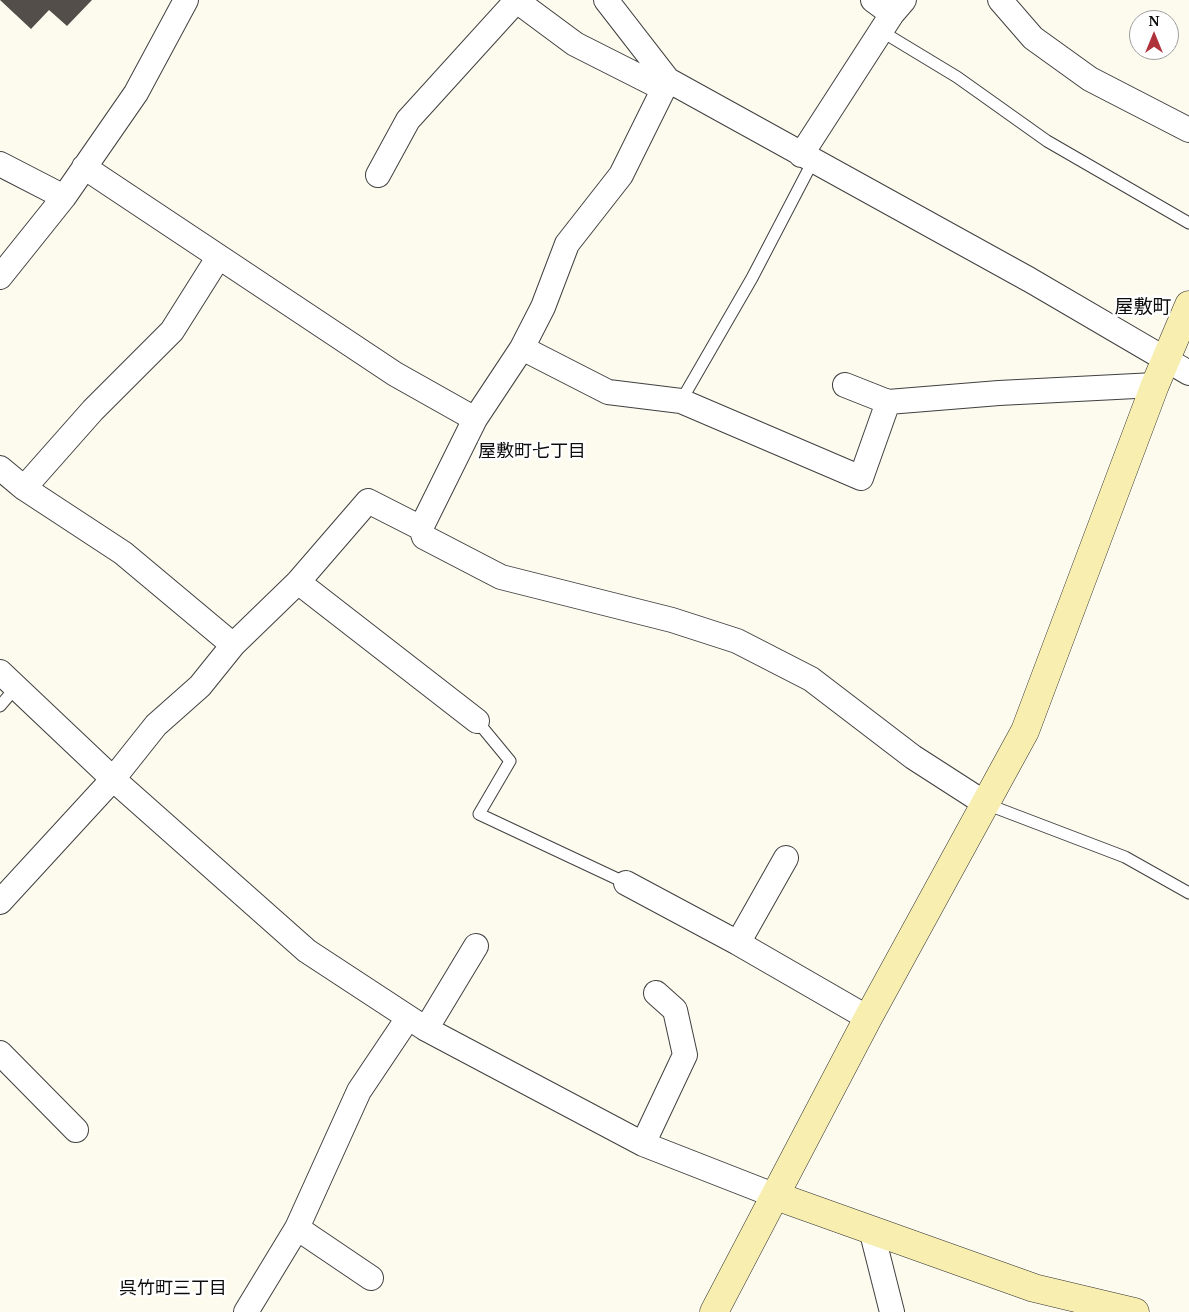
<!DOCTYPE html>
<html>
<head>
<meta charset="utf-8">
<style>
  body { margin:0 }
  #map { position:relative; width:1189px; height:1312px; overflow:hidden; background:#fdfaee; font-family:"Noto Serif",serif }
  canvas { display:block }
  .north { position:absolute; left:1129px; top:10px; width:50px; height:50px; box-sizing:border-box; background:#fff; border:1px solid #9e9e9e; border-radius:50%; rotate:0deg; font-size:14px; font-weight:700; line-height:20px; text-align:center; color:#0d0d0d }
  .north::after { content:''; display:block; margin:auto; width:18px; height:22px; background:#af323b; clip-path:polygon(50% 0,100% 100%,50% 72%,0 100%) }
</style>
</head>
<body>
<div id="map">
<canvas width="1189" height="1312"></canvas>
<div class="north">N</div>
</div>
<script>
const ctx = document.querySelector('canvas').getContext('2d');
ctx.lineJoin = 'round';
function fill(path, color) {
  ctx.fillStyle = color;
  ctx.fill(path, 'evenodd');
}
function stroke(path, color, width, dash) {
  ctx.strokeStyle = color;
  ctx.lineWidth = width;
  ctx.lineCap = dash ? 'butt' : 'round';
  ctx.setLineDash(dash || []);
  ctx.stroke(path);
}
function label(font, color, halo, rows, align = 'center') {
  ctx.font = font + ' "Noto Serif","Noto Sans JP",serif';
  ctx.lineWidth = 5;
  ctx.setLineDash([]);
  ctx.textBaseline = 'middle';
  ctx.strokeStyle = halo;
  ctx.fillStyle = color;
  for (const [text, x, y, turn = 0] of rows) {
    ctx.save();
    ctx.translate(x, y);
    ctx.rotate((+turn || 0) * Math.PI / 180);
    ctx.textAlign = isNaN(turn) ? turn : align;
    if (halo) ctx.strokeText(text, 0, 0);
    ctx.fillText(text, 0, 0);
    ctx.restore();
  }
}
const building = new Path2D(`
  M0 0H92L67 26 49 10 31 29Z`);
const lane = new Path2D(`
  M881 31 957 77 1047 141 1189 223
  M681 401 752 278 813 161
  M0 706 17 686
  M477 721 510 761 479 814 626 883
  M986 804 1125 857 1189 893`);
const street = new Path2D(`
  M606 0 668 80 1030 280 1189 373
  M873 0 892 14
  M1000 0 1033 38 1090 79 1189 130
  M517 1 575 44 664 89
  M801 155 892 14 904 0
  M0 164 64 197
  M84 167 395 374 475 419
  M378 175 408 120 517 0
  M0 277 64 197 136 93 186 0
  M522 348 608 392 681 401 861 478 888 402
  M845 385 888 402 999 393 1155 385
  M0 468 24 488 123 553 233 645
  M24 488 93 410 172 331 218 258
  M421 528 475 419 522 348 543 307 567 244 621 175 668 80
  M298 582 477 721
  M0 672 113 779 307 951 426 1029 643 1144 776 1196
  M626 883 738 943 868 1018
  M0 902 113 779 156 725 200 686 233 645 298 582 368 501 421 528 424 537 501 577 672 620 737 641 811 679 913 757 986 804
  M738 943 786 858
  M426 1029 476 946
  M0 1053 76 1130
  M643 1144 685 1055 675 1010 656 993
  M297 1228 371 1278
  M871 1229 892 1312
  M246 1312 297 1228 359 1091 408 1018`);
const secondary = new Path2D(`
  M776 1196 1034 1288 1135 1312
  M714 1312 868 1018 1025 731 1155 385 1189 305`);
const neighbourhoodNames = [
  ["屋敷町七丁目",532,452],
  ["呉竹町三丁目",173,1289]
];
const quarterNames = [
  ["屋敷町",1143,308]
];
fill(building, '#544e4a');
stroke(lane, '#404040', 13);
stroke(street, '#404040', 26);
stroke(secondary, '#2f2f2f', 29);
stroke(lane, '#fff', 11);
stroke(street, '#fff', 24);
stroke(secondary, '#f7eeaf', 28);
label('18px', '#0d0d0d', '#fff', neighbourhoodNames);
label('19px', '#0d0d0d', '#fff', quarterNames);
</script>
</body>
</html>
